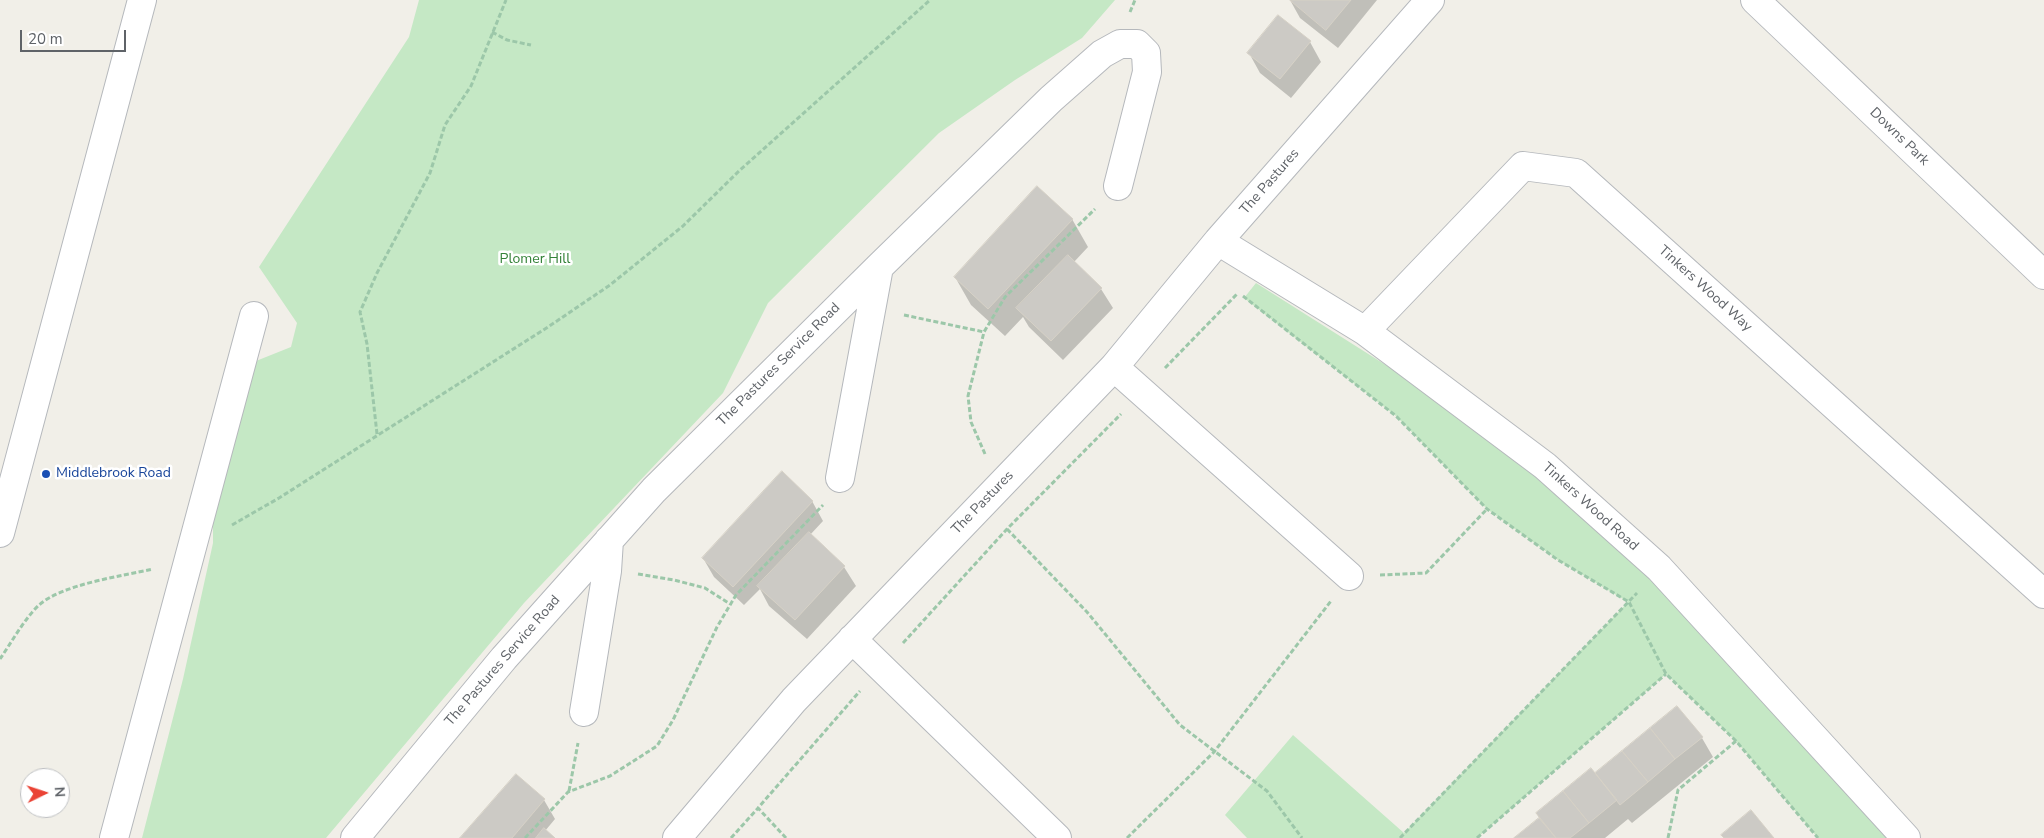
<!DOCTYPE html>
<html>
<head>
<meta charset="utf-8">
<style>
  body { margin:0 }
  #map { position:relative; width:2044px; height:838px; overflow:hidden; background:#f1efe8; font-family:"Nunito Sans",sans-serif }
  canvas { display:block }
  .north { position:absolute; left:20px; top:768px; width:50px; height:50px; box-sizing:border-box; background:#fff; border:1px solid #bfc1c3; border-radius:50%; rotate:86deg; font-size:14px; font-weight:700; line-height:20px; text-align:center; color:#5f6368 }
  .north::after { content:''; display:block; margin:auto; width:18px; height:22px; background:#ea4335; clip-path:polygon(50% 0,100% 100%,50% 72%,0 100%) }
  .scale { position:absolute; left:20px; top:30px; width:106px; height:22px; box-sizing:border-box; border:2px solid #5f6368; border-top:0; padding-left:6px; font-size:15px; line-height:18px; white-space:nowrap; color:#5f6368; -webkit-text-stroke:4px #fff; paint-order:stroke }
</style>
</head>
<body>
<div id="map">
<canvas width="2044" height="838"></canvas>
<div class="north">N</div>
<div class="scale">20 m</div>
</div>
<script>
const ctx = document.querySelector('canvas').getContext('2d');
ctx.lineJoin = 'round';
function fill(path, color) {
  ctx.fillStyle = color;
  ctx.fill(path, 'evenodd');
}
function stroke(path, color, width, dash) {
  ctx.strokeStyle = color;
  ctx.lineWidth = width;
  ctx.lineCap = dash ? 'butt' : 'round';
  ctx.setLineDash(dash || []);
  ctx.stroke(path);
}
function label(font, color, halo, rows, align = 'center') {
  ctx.font = font + ' "Nunito Sans",sans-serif';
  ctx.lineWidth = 5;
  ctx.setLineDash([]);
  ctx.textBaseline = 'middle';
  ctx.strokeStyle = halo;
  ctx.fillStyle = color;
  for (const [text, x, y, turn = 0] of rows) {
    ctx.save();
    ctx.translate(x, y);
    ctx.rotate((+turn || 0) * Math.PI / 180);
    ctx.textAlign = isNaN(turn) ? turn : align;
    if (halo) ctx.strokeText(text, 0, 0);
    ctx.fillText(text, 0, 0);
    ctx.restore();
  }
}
const green = new Path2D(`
  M419 0H1115L1082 38 1015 80 939 133 768 303 723 393 524 603 326 838H142L183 679 213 543V523L256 361 291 347 297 323 259 267 409 37Z
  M1256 283 1400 374 1515 453 1650 579 1889 838H1818L1736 741 1666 674 1477 838H1247L1225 815 1293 735 1404 833 1628 602 1558 560 1487 509 1396 416 1244 298Z`);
const shadow = new Path2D(`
  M1290 0H1377L1338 48 1300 18Z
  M1310 42 1321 62 1291 98 1260 73 1249 53Z
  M1072 219 1088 247 1074 262 1101 289 1113 308 1063 360 1029 327 1023 317 1005 336 971 305 955 277Z
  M812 501 823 521 810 535 844 567 856 586 807 639 769 606 760 589 744 605 714 577 703 558Z
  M1702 738 1713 757 1632 823 1628 819 1605 838H1517L1540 819 1537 814 1594 775Z
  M544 800 555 819 545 831 553 838H462Z`);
const building = new Path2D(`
  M1290 0H1351L1326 30Z
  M1278 15 1311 41 1280 79 1247 53Z
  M1037 186 1073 219 988 309 954 277Z
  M1068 255 1102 288 1051 341 1016 308Z
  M782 471 813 501 733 587 702 558Z
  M809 532 845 566 795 620 757 586Z
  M1677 706 1703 737 1675 759 1650 728Z
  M1650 728 1675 759 1648 782 1622 751Z
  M1622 751 1648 782 1620 805 1595 773Z
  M1591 768 1617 800 1589 823 1563 791Z
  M516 774 545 799 512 838H460Z
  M1563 791 1589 823 1570 838H1556L1536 813Z
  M1751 810 1774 838H1724L1721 835Z
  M1539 818 1556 838H1514Z
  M544 828 555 838H536Z`);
const path = new Path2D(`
  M1130 12 1135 0
  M492 32 507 40 531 45
  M1243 296 1396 416 1487 509 1558 560 1629 602 1666 674 1736 741 1818 838
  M904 315 984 332
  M1165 368 1238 293
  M377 434 367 344 360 312 377 273 430 173 445 125 471 86 506 0
  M985 454 971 422 968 396 984 332 1005 297 1095 209
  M232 525 279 498 548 327 610 285 683 226 739 171 930 0
  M1007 529 1087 612 1180 725 1267 791 1302 838
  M638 574 674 580 705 588 730 604
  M1380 575 1426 573 1487 509
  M903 643 1007 529 1121 414
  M0 659C11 643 25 618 39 605 63 584 122 576 153 569
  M569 791 578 743
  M525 838 568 792 610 776 657 746 673 720 717 627 736 595 823 505
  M731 838 759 807
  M786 838 758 808 860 691
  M1127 838 1214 752 1331 601
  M1400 838 1637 593
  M1477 838 1666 674
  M1668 838 1678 790 1736 741`);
const minor = new Path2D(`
  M1755 0 2044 275
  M1218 241 1365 331 1545 466 1659 568 1906 838
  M1365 331 1523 166 1576 173 2044 594
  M1114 367 1349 576
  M840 478 879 267
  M0 533 142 0
  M852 639 1057 838
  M584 712 607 571 609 540
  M114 838 254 316
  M355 838 504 658 654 490 879 267 1051 99 1102 54 1120 44H1137L1146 53 1147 72 1118 186
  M677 838 794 700 1114 367 1218 241 1430 0`);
const markers = [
  [46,474,5,"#1a4fb4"]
];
const streetNames = [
  ["Downs Park",1899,137,44],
  ["The Pastures",1270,182,-49],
  ["Tinkers Wood Way",1705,289,42],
  ["The Pastures Service Road",779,365,-45],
  ["The Pastures",983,503,-46],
  ["Tinkers Wood Road",1590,507,42],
  ["The Pastures Service Road",503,661,-49]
];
const parkNames = [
  ["Plomer Hill",535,260]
];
const transitNames = [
  ["Middlebrook Road",56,474]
];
fill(green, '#c5e8c5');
fill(shadow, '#0003');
fill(building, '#cccac5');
stroke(building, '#d6d1c6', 1);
stroke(minor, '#b5b8bc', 30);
stroke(path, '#9cc7a9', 3, [5, 2.5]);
stroke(minor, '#fff', 28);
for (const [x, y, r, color] of markers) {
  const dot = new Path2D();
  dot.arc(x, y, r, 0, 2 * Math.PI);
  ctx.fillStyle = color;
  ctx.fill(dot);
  stroke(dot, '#fff', 2);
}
label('14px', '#5f6368', '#fff', streetNames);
label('14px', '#348238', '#fff', parkNames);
label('14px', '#164399', '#fff', transitNames, 'left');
</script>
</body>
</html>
